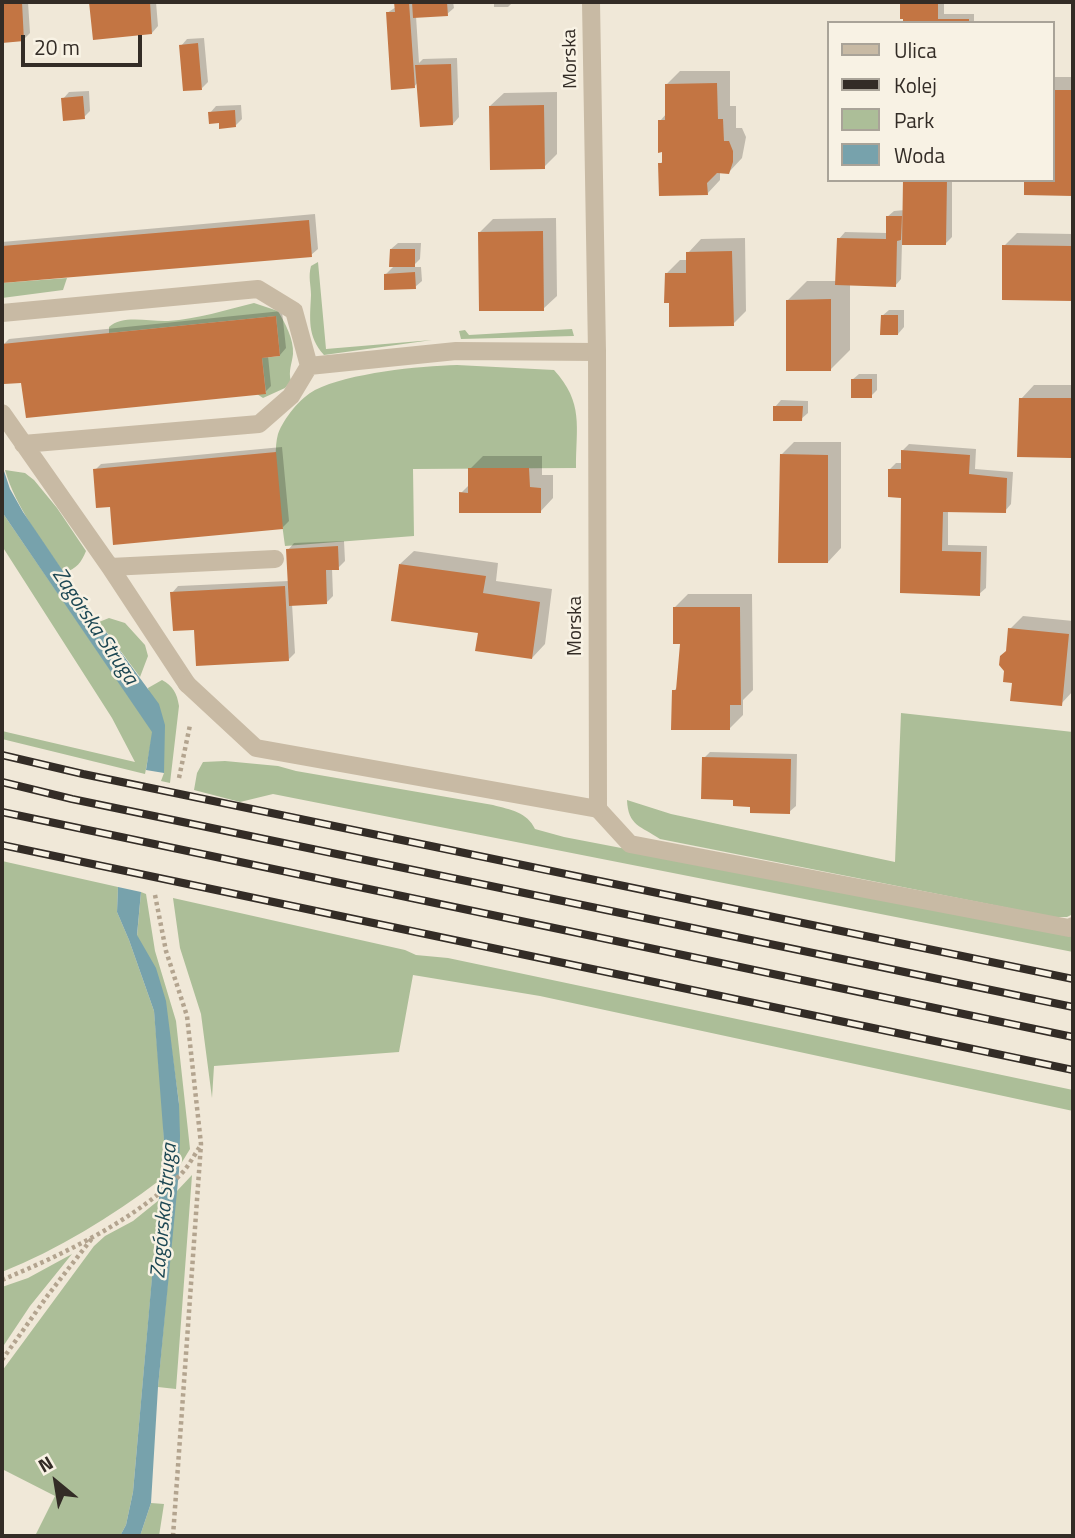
<!DOCTYPE html>
<html>
<head>
<meta charset="utf-8">
<style>
  body { margin:0 }
  #map { position:relative; width:1075px; height:1538px; overflow:hidden; background:#f0e8d8; font-family:"Titillium Web",sans-serif }
  canvas { display:block }
  .frame { position:absolute; inset:0; border:4px solid #332c26; pointer-events:none }
  .legend { position:absolute; left:827px; top:21px; width:228px; height:161px; box-sizing:border-box; background:#f8f2e4; border:2px solid #a9a398; margin:0; padding:9px 12px; list-style:none; font-size:21px; color:#332c26 }
  .legend li { display:flex; align-items:center; gap:14px; height:35px }
  .legend b { width:35px; border:2px solid #a9a398 }
  .north { position:absolute; left:21px; top:1447px; width:70px; height:70px; -webkit-text-stroke:5px #f8f2e4; paint-order:stroke; rotate:330deg; font-size:19px; font-weight:700; line-height:28px; text-align:center; color:#332c26 }
  .north::after { content:''; display:block; margin:auto; width:24px; height:32px; background:#332c26; clip-path:polygon(50% 0,100% 100%,50% 72%,0 100%) }
  .scale { position:absolute; left:21px; top:35px; width:121px; height:32px; box-sizing:border-box; border:4px solid #332c26; border-top:0; padding-left:9px; font-size:21px; line-height:24px; white-space:nowrap; color:#332c26; -webkit-text-stroke:5px #f8f2e4; paint-order:stroke }
</style>
</head>
<body>
<div id="map">
<canvas width="1075" height="1538"></canvas>
<div class="frame"></div>
<ul class="legend">
<li><b style="height:9px;background:#c8baa4"></b>Ulica</li>
<li><b style="height:9px;background:#332c26"></b>Kolej</li>
<li><b style="height:19px;background:#acbe98"></b>Park</li>
<li><b style="height:19px;background:#77a2ac"></b>Woda</li>
</ul>
<div class="north">N</div>
<div class="scale">20 m</div>
</div>
<script>
const ctx = document.querySelector('canvas').getContext('2d');
ctx.lineJoin = 'round';
function fill(path, color) {
  ctx.fillStyle = color;
  ctx.fill(path, 'evenodd');
}
function stroke(path, color, width, dash) {
  ctx.strokeStyle = color;
  ctx.lineWidth = width;
  ctx.lineCap = dash ? 'butt' : 'round';
  ctx.setLineDash(dash || []);
  ctx.stroke(path);
}
function label(font, color, halo, rows, align = 'center') {
  ctx.font = font + ' "Titillium Web",sans-serif';
  ctx.lineWidth = 5;
  ctx.setLineDash([]);
  ctx.textBaseline = 'middle';
  ctx.strokeStyle = halo;
  ctx.fillStyle = color;
  for (const [text, x, y, turn = 0] of rows) {
    ctx.save();
    ctx.translate(x, y);
    ctx.rotate((+turn || 0) * Math.PI / 180);
    ctx.textAlign = isNaN(turn) ? turn : align;
    if (halo) ctx.strokeText(text, 0, 0);
    ctx.fillText(text, 0, 0);
    ctx.restore();
  }
}
const green = new Path2D(`
  M318 262 326 349 432 340 324 355C307 336 310 319 311 295 311 285 308 277 311 266Z
  M67 278 63 290 2 298V283Z
  M254 303 278 311C285 323 294 339 293 354 292 364 288 371 291 381L285 388 263 398 257 394 266 393 262 358 280 356 276 316 109 333V327C123 314 150 322 168 321 198 319 225 310 254 303Z
  M572 329 574 336 461 339 459 331 465 330 469 335Z
  M457 365 554 370C584 403 576 426 576 468L413 469 414 536 285 546C282 519 271 458 278 434 284 418 300 398 315 390 349 373 419 366 457 365Z
  M5 470 25 473 34 480 57 508 86 551C81 563 77 568 64 573 42 540 16 508 5 470Z
  M2 512 153 732 145 774 2 739V731L135 762 112 718 2 546Z
  M109 618 125 623 145 645 148 656 140 677 99 622Z
  M162 680C173 686 177 693 179 706L170 783 161 781 164 773 148 688Z
  M901 713 1073 732V914L1067 917H1054L660 839C641 826 628 826 627 800L671 814 895 862Z
  M225 761 278 766 296 771 493 805C511 810 527 812 535 829L564 837 1073 935V952L273 794 240 802 194 790 197 773 203 762Z
  M2 861 118 887 117 912 129 940 154 1011 163 1112 164 1141 160 1180C111 1217 59 1249 2 1272Z
  M141 892 146 894 155 951 176 1021 190 1149 179 1167V1103L169 1031 137 936Z
  M173 898 405 950 416 955 448 958 1073 1090V1111L540 996 413 975 399 1052 214 1066 212 1098 201 1014 180 948Z
  M192 1175 176 1389 158 1387 176 1192Z
  M159 1200 133 1492 126 1525 120 1536H35L55 1496 2 1469V1371L94 1246 105 1236 133 1221Z
  M72 1254 30 1306 2 1348V1287L28 1278Z
  M151 1503 164 1504 159 1536H140Z`);
const water = new Path2D(`
  M2 465 10 489 23 512 84 602 159 704 165 725 164 773 146 770 152 732 2 512Z
  M118 887 141 892 137 935 156 968 166 1001 179 1104 180 1136 179 1171 158 1387 151 1503 140 1536H120L126 1525 133 1492 164 1141 154 1011 129 940 117 912Z`);
const shadow = new Path2D(`
  M2 2H28L30 33 23 40 2 41Z
  M91 2H156L158 26 152 33 94 38Z
  M396 2H453L454 8 447 14 416 16 419 63 423 59 457 58 459 117 453 124 418 82 414 87 387 13 396 7Z
  M494 2H513L508 7H494Z
  M901 2H944V14H974V23H905V18L901 17Z
  M204 38 208 82 202 88 181 46 187 39Z
  M680 71H730V106H736V128H742L746 137 742 158 729 172H720V180L707 194 660 164 664 160 660 121 667 113V84Z
  M1052 77H1073V194L1026 193 1052 180Z
  M89 91 90 111 84 117 63 99 69 92Z
  M557 92V154L544 167 490 106 504 93Z
  M241 105 242 119 236 125 220 122 210 113 216 106Z
  M905 180H952V237L946 243H902L901 279 895 286 850 284V350L831 369 788 300 807 281H837L839 239 845 232 887 233V217L894 211 905 210Z
  M315 214 318 249 311 255 2 282V242Z
  M556 218 557 296 543 309 480 232 493 219Z
  M1017 233 1073 234V299L1003 298 1004 246Z
  M745 238 746 311 733 324 666 274 680 260H688V253L701 239Z
  M398 243H421L420 259 412 267H421L422 281 415 287 386 274 395 265 391 249Z
  M889 310H904V327L898 334 882 316Z
  M282 311 286 348 280 355 268 356 271 386 265 392 23 381 3 345 9 339Z
  M859 374H877V390L871 396 852 380Z
  M1034 385H1073V453L1071 456 1021 399Z
  M781 400 808 401V413L801 419 775 407Z
  M794 442H841V548L828 562 781 455Z
  M909 444 976 449 975 469 1013 472 1011 504 1005 511 948 510V545L987 546 986 588 979 594 902 591V496L890 469 896 463H903V450Z
  M282 447 289 521 283 527 112 505 95 470 101 464Z
  M483 456H542V475H553V498L540 512 461 493 470 484V469Z
  M344 541 345 561 338 568H332L333 596 327 602 292 604 295 653 289 659 196 628 172 593 178 586 289 581 288 550 294 543Z
  M414 551 498 563 496 581 552 589 545 644 532 658 480 631 400 564Z
  M688 594H752L753 690 743 700V715L730 728 674 691 678 686 681 642 674 608Z
  M1023 616 1073 621V691L1061 704 1014 681 1007 650 1010 629Z
  M710 752 797 754 796 806 789 812 735 798 704 758Z`);
const building = new Path2D(`
  M2 2H22L24 41 2 43Z
  M89 2H150L152 34 93 40Z
  M394 2H409L415 88 391 90 386 12H395Z
  M412 2H447L448 16 413 18Z
  M900 2H938V19H969V23H903V19H900Z
  M198 43 202 90 183 91 179 45Z
  M451 64 453 125 420 127 415 65Z
  M717 83 718 119H723L724 141H729L733 151V162L729 174 717 173 707 183 708 195 659 196 658 163H662V152L658 153V120H665V84Z
  M1052 90H1073V196L1024 195V180H1052Z
  M83 96 85 119 63 121 61 98Z
  M544 105 545 169 490 170 489 106Z
  M235 110 236 127 219 129V123L209 124 208 112Z
  M903 180H947L946 245H902Z
  M886 216H902L901 240 897 241 896 287 835 285 837 238 886 239Z
  M309 220 312 257 2 283V246Z
  M543 231 544 311H479L478 232Z
  M1002 245 1073 246V301L1002 300Z
  M390 249H415V267H389Z
  M732 251 734 326 669 327V303H664L665 273H686V252Z
  M415 272 416 289 384 290V274Z
  M831 299V371H786V300Z
  M881 315H898V335H880Z
  M276 316 280 356 262 358 266 394 26 418 21 383 4 384 2 344Z
  M851 379H872V398H851Z
  M1019 398H1072L1071 458 1017 457Z
  M773 406H803L802 421H773Z
  M901 450 970 455 969 474 1007 478 1006 513 943 512 942 551 981 552 980 596 900 593 901 498 888 497V469H901Z
  M276 452 283 529 113 545 110 507 96 508 93 469Z
  M780 454 828 455V563H778Z
  M468 468H529L530 487 541 488V513H459V492L468 493Z
  M338 546 339 570H326L327 604 289 606 286 549Z
  M399 564 486 576 483 593 540 602 532 659 475 651 478 633 391 621Z
  M285 586 289 661 196 666 194 630 173 631 170 592Z
  M673 607H740L741 705H730V730H671L672 690H676L680 644H673Z
  M1008 628 1069 634 1062 706 1010 701 1012 683 1003 682 1004 671 999 665 1000 656 1006 651Z
  M702 757 791 759 790 814 750 813V807L733 806V800L701 799Z`);
const path = new Path2D(`
  M179 778 190 725
  M155 895 166 951 187 1016 201 1144 173 1536
  M2 1280C63 1254 130 1223 179 1176 188 1168 194 1155 201 1145
  M2 1360 48 1295 93 1237`);
const lane = new Path2D(`
  M2 313 258 289 294 311 309 366 456 351 597 352
  M2 413 110 567 187 684
  M23 444 259 424 291 396 309 366
  M110 567 275 559
  M598 809 630 844 1069 928 1073 926`);
const street = new Path2D(`
  M187 684 256 748 598 809 597 352 591 2`);
const rail = new Path2D(`
  M2 755 83 774 1073 979
  M2 782 72 799 1073 1007
  M2 812 1073 1037
  M2 845 1073 1070`);
const streetNames = [
  ["Morska",571,59,-91],
  ["Morska",576,626,-90]
];
const waterNames = [
  ["Zagórska Struga",94,627,56],
  ["Zagórska Struga",165,1211,-85]
];
fill(green, '#acbe98');
fill(water, '#77a2ac');
fill(shadow, '#0003');
fill(building, '#c37543');
stroke(path, '#b3a48f', 4.5, [3.5, 3.5]);
stroke(lane, '#c8baa4', 18);
stroke(street, '#c8baa4', 18);
stroke(rail, '#332c26', 8);
stroke(rail, '#f8f2e4', 5, [16]);
label('19px', '#332c26', '#f8f2e4', streetNames);
label('italic 21px', '#1c4753', '#f8f2e4', waterNames);
</script>
</body>
</html>
